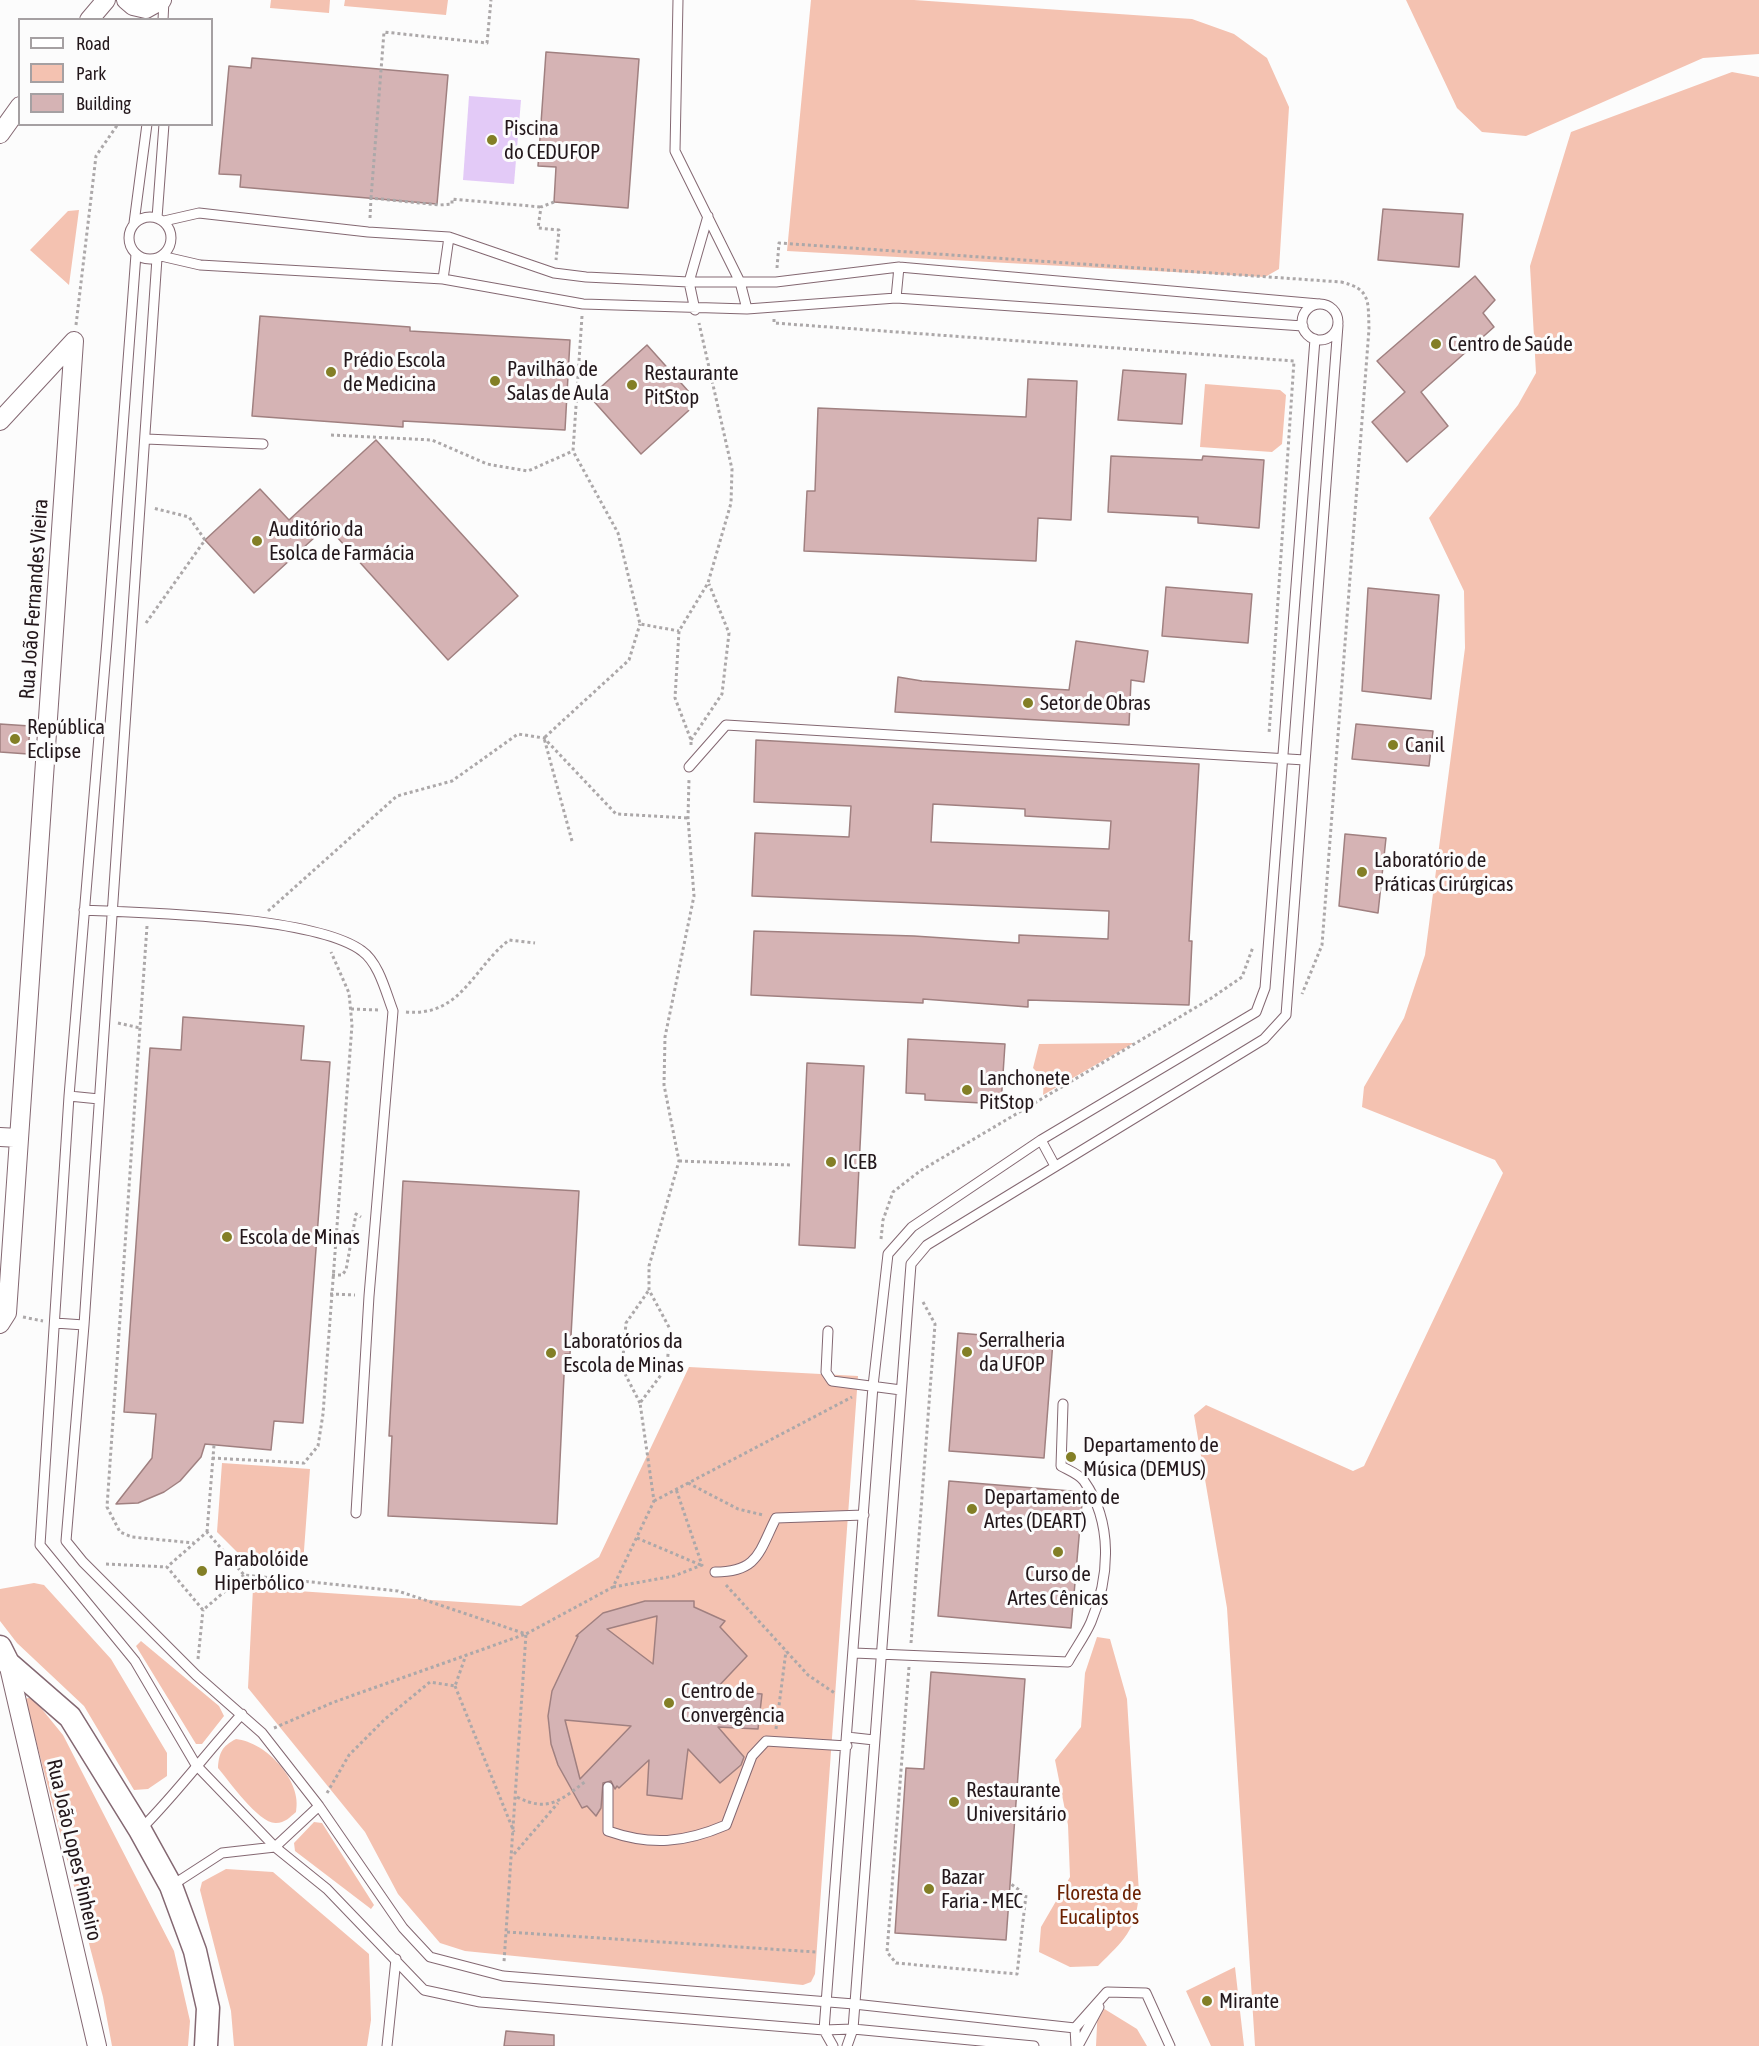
<!DOCTYPE html>
<html>
<head>
<meta charset="utf-8">
<style>
  body { margin:0 }
  #map { position:relative; width:1759px; height:2046px; overflow:hidden; background:#fcfcfc; font-family:"Asap Condensed",sans-serif }
  canvas { display:block }
  .legend { position:absolute; left:18px; top:18px; width:195px; height:108px; box-sizing:border-box; background:#fcfcfc; border:2px solid #a5a0a2; margin:0; padding:8px 10px; list-style:none; font-size:18px; color:#23171b }
  .legend li { display:flex; align-items:center; gap:12px; height:30px }
  .legend b { width:30px; border:2px solid #a5a0a2 }
</style>
</head>
<body>
<div id="map">
<canvas width="1759" height="2046"></canvas>
<ul class="legend">
<li><b style="height:8px;background:#fff"></b>Road</li>
<li><b style="height:16px;background:#f4c2b1"></b>Park</li>
<li><b style="height:16px;background:#d5b3b4"></b>Building</li>
</ul>
</div>
<script>
const ctx = document.querySelector('canvas').getContext('2d');
ctx.lineJoin = 'round';
function fill(path, color) {
  ctx.fillStyle = color;
  ctx.fill(path, 'evenodd');
}
function stroke(path, color, width, dash) {
  ctx.strokeStyle = color;
  ctx.lineWidth = width;
  ctx.lineCap = dash ? 'butt' : 'round';
  ctx.setLineDash(dash || []);
  ctx.stroke(path);
}
function label(font, color, halo, rows, align = 'center') {
  ctx.font = font + ' "Asap Condensed",sans-serif';
  ctx.lineWidth = 6;
  ctx.setLineDash([]);
  ctx.textBaseline = 'middle';
  ctx.strokeStyle = halo;
  ctx.fillStyle = color;
  for (const [text, x, y, turn = 0] of rows) {
    ctx.save();
    ctx.translate(x, y);
    ctx.rotate((+turn || 0) * Math.PI / 180);
    ctx.textAlign = isNaN(turn) ? turn : align;
    if (halo) ctx.strokeText(text, 0, 0);
    ctx.fillText(text, 0, 0);
    ctx.restore();
  }
}
const green = new Path2D(`
  M271 0H330L329 13 270 8Z
  M345 0H448L446 15 344 6Z
  M811 0H914L1192 19 1234 34 1267 58 1289 107 1279 269 1265 277 787 251Z
  M1406 0H1759V54L1703 58 1526 136 1482 132 1457 108Z
  M1732 72 1759 77V2046H1255L1227 1608 1194 1415 1206 1405 1353 1471 1364 1466 1503 1173 1495 1160 1362 1107 1364 1087 1404 1018 1425 955 1465 648 1464 591 1429 518 1518 405 1536 373 1530 266 1571 132Z
  M79 210 69 285 30 250 68 211Z
  M1205 384 1280 390 1286 395 1282 444 1272 452 1200 447Z
  M1134 1043 1043 1095 1044 1079 1033 1068 1039 1044Z
  M689 1367 858 1376 815 1974 811 1982 803 1985 465 1951 440 1943 398 1894 365 1832 248 1688 253 1588 521 1606 599 1557Z
  M222 1463 310 1469 303 1564 242 1557 217 1532Z
  M34 1583 44 1585 111 1659 167 1753V1776L148 1789 134 1790 84 1706 17 1643 0 1621V1589Z
  M1097 1637 1110 1639 1127 1699 1139 1893C1136 1931 1124 1940 1098 1966L1070 1967 1039 1952 1041 1927 1070 1877 1068 1825 1055 1760 1081 1727 1085 1673Z
  M141 1641 219 1706 224 1716 202 1744H196L136 1646Z
  M32 1697 63 1735 174 1951 190 2021 188 2046H112L103 1997 25 1699Z
  M236 1739C266 1742 303 1781 296 1812 290 1817 285 1823 276 1823 259 1824 229 1781 218 1768 219 1753 222 1746 236 1739Z
  M314 1822 322 1823 374 1905 371 1909 295 1851 294 1843Z
  M226 1869 273 1872 369 1954 371 2020 367 2046H234L231 2011 200 1890 202 1882Z
  M1235 1967 1244 2046H1211L1186 1991Z
  M1098 2005 1137 2029 1147 2046H1096Z`);
const water = new Path2D(`
  M469 96 521 100 514 184 463 180Z`);
const building = new Path2D(`
  M546 52 639 59 628 208 554 202 556 167 538 166Z
  M252 58 448 75 437 204 240 187 241 175 219 174 229 66 251 68Z
  M1383 209 1463 214 1459 267 1378 260Z
  M1475 276 1495 300 1483 313 1494 327 1421 392 1448 426 1407 462 1372 422 1405 392 1377 361Z
  M260 316 410 327V331L570 340 565 430 403 421V427L252 416Z
  M647 345 698 402 641 454 590 397Z
  M1123 370 1186 374 1182 424 1118 420Z
  M1028 379 1077 381 1071 520 1038 518 1036 561 804 551 807 491H815L818 408 1026 417Z
  M376 440 518 596 448 660 327 526 254 593 205 540 260 489 289 520Z
  M1111 456 1202 460 1203 456 1264 460 1259 528 1198 523V517L1108 512Z
  M1166 587 1252 594 1248 643 1162 636Z
  M1368 588 1439 595 1431 699 1362 691Z
  M1076 641 1148 651 1144 682 1131 680 1129 725 895 712 898 677 922 681 1069 690Z
  M0 724 30 726 28 754 0 752Z
  M1356 724 1433 731 1429 766 1352 759Z
  M756 740 1199 764 1189 941H1192L1189 1005 1028 1000V1007L923 999V1003L751 995 754 931 914 936 1019 943V935L1108 939 1109 911 752 896 755 833 849 837 851 806 754 802ZM933 804 1025 809V816L1111 821 1109 849 931 842Z
  M1345 834 1386 838 1378 913 1339 906Z
  M183 1017 304 1026 301 1060 330 1062 303 1423 274 1421 271 1450 205 1444 201 1457 180 1481 164 1492 138 1503 116 1504 152 1458 156 1414 124 1412 150 1048 181 1050Z
  M908 1039 1005 1044 1001 1104 925 1100V1094L906 1093Z
  M807 1063 864 1066 855 1248 799 1245Z
  M403 1181 579 1191 570 1354H565L557 1524 388 1516 392 1436H389Z
  M958 1333 1053 1341 1044 1458 949 1451Z
  M949 1481 1083 1492 1071 1628 938 1616Z
  M645 1601H694V1607L725 1621 720 1627 747 1656 715 1690 762 1694 758 1729 718 1727 744 1757 741 1765 720 1783 688 1749 682 1799 647 1795 649 1760 619 1788 617 1786 615 1789 611 1781 603 1783 601 1808 596 1816 587 1806 582 1808 558 1765 551 1744 548 1716 552 1691 578 1636H576L603 1613ZM657 1616 653 1664 607 1629ZM565 1720 631 1726 580 1779Z
  M931 1672 1025 1679 1006 1940 895 1933 906 1768 924 1769Z
  M506 2031 554 2035V2046H504Z`);
const path = new Path2D(`
  M371 198 384 32 487 43 491 0
  M554 202 541 207 538 228 559 230 556 260
  M370 218 371 198 439 205 452 204V199L541 207
  M777 268 779 243 1341 282C1371 289 1368 301 1369 329L1322 945 1302 994
  M582 316 573 451 618 533 640 624 679 631
  M774 319V323L1294 361 1269 734
  M76 325 96 156 118 124
  M331 435 432 440 487 464 528 471 573 451
  M146 623 205 540 189 517 153 508
  M691 740 722 694 729 633 709 584
  M691 745V740L675 698 679 631 708 583 731 503 732 469 699 323
  M572 841 544 738 629 660 640 624
  M268 911 397 796 452 781 518 734 544 738 616 814 688 818
  M147 926 107 1507 120 1532 132 1537 194 1543
  M351 1009 379 1010
  M406 1012C461 1017 473 968 509 940L535 943
  M118 1023 140 1028
  M679 1161 791 1165
  M881 1239 883 1220 893 1192 920 1171 1210 999 1242 977 1253 947
  M332 1275H342L346 1270 356 1214 361 1217
  M330 1294 355 1295
  M23 1317 43 1321
  M640 1403 622 1368 626 1323 649 1290
  M212 1458 304 1463 318 1446 323 1414 352 1025 349 993 331 952
  M688 1483 738 1509 763 1515
  M654 1501 852 1397
  M207 1532 214 1445
  M637 1538 703 1566
  M106 1564 167 1567
  M244 1575 203 1610 167 1567 207 1532 244 1575 398 1591 526 1634 613 1587 654 1501 640 1403 667 1367 670 1329 649 1290V1266L679 1161 664 1085 665 1037 694 896 688 818 689 779
  M726 1585 808 1675 836 1694
  M613 1587 674 1576 702 1565 676 1489
  M911 1643 935 1324 923 1302
  M198 1659 203 1610
  M909 1667 887 1952 896 1963 1017 1974 1026 1895 1011 1884
  M455 1686 514 1832
  M274 1728 334 1702 526 1634 504 1962
  M776 1729 786 1651
  M327 1793 349 1755 385 1719 430 1682 455 1686 466 1655
  M517 1797C548 1813 561 1800 586 1781
  M514 1854 558 1803
  M507 1932 816 1952`);
const service = new Path2D(`
  M678 0 675 151 740 282 747 309
  M163 20 164 0
  M129 238a21 21 0 1 1 42 0a21 21 0 1 1-42 0Z
  M157 218 164 124
  M164 221 199 213 368 232 449 237 554 273 586 277 689 282H776L899 267 1319 304
  M134 223 147 124
  M136 254 107 640 69 1096 40 1545 135 1661 196 1765 275 1847 327 1889 424 1990 480 2002 824 2030 853 2029 1034 2046
  M161 256 200 265 443 279 583 304 747 309 896 298 1303 326
  M157 258 84 1325 66 1541 83 1562 196 1675 262 1733 319 1806 403 1928 430 1957 503 1976 854 2004 1075 2028
  M443 279 449 237
  M896 298 899 267
  M1302 322a18 18 0 1 1 36 0a18 18 0 1 1-36 0Z
  M695 310 689 282 708 216
  M146 439 263 444
  M689 767 726 725 1305 760
  M84 910C147 913 315 916 362 951 379 963 386 993 393 1011L369 1296 356 1513
  M69 1096 99 1099
  M1041 1140 1055 1166
  M55 1323 84 1325
  M828 1331 826 1372 832 1381 901 1390
  M715 1572C758 1572 759 1552 776 1518L864 1515
  M854 1653 1068 1662C1075 1649 1085 1636 1091 1622 1110 1577 1113 1522 1084 1481 1079 1474 1068 1470 1061 1466L1063 1404
  M847 1737 874 1740
  M608 1787V1831C651 1846 684 1843 726 1825L752 1756 766 1741 847 1746
  M141 1829C177 1793 207 1752 242 1714
  M171 1886 222 1853 275 1847 319 1806
  M387 2046 396 1959
  M833 2046 824 2030 873 1386 888 1254 912 1227 1041 1140 1256 1012 1265 988 1315 339
  M847 2046 853 2029 911 1264 927 1245 1264 1039 1286 1015 1338 325
  M1076 2046 1075 2028 1107 1992 1146 1993 1170 2046
  M1078 2046 1099 2007`);
const minor = new Path2D(`
  M126 0 133 6 146 9 162 0
  M89 20 106 0
  M0 134 20 106
  M0 421 74 341
  M0 1137 19 1138
  M0 1324 7 1313 74 341
  M8 1663 97 2046`);
const tertiary = new Path2D(`
  M0 1647 8 1663 70 1717 140 1830 171 1886 195 1951 208 2008 206 2046`);
const markers = [
  [492,140,6,"#837f26"],
  [1436,344,6,"#837f26"],
  [331,372,6,"#837f26"],
  [495,381,6,"#837f26"],
  [632,385,6,"#837f26"],
  [257,541,6,"#837f26"],
  [1028,703,6,"#837f26"],
  [15,739,6,"#837f26"],
  [1393,745,6,"#837f26"],
  [1362,872,6,"#837f26"],
  [967,1090,6,"#837f26"],
  [831,1162,6,"#837f26"],
  [227,1237,6,"#837f26"],
  [967,1352,6,"#837f26"],
  [551,1353,6,"#837f26"],
  [1071,1457,6,"#837f26"],
  [972,1509,6,"#837f26"],
  [1058,1552,6,"#837f26"],
  [202,1571,6,"#837f26"],
  [669,1703,6,"#837f26"],
  [954,1802,6,"#837f26"],
  [929,1889,6,"#837f26"],
  [1207,2001,6,"#837f26"]
];
const poiNames = [
  ["Piscina",504,128],
  ["do CEDUFOP",504,152],
  ["Centro de Saúde",1448,344],
  ["Prédio Escola",343,360],
  ["de Medicina",343,384],
  ["Pavilhão de",507,369],
  ["Salas de Aula",507,393],
  ["Restaurante",644,373],
  ["PitStop",644,397],
  ["Auditório da",269,529],
  ["Esolca de Farmácia",269,553],
  ["Setor de Obras",1040,703],
  ["República",27,727],
  ["Eclipse",27,751],
  ["Canil",1405,745],
  ["Laboratório de",1374,860],
  ["Práticas Cirúrgicas",1374,884],
  ["Lanchonete",979,1078],
  ["PitStop",979,1102],
  ["ICEB",843,1162],
  ["Escola de Minas",239,1237],
  ["Serralheria",979,1340],
  ["da UFOP",979,1364],
  ["Laboratórios da",563,1341],
  ["Escola de Minas",563,1365],
  ["Departamento de",1083,1445],
  ["Música (DEMUS)",1083,1469],
  ["Departamento de",984,1497],
  ["Artes (DEART)",984,1521],
  ["Parabolóide",214,1559],
  ["Hiperbólico",214,1583],
  ["Curso de",1058,1574,"center"],
  ["Artes Cênicas",1058,1598,"center"],
  ["Centro de",681,1691],
  ["Convergência",681,1715],
  ["Restaurante",966,1790],
  ["Universitário",966,1814],
  ["Bazar",941,1877],
  ["Faria - MEC",941,1901],
  ["Mirante",1219,2001]
];
const streetNames = [
  ["Rua João Fernandes Vieira",34,599,-86],
  ["Rua João Lopes Pinheiro",74,1850,77]
];
const parkNames = [
  ["Floresta de",1099,1893],
  ["Eucaliptos",1099,1917]
];
fill(green, '#f4c2b1');
fill(water, '#e3caf7');
fill(building, '#d5b3b4');
stroke(building, '#a08080', 1.5);
stroke(service, '#846872', 11);
stroke(minor, '#846872', 20);
stroke(tertiary, '#846872', 25);
stroke(path, '#aca8a9', 3, [3, 3]);
stroke(service, '#fff', 9);
stroke(minor, '#fff', 18);
stroke(tertiary, '#fff', 22);
for (const [x, y, r, color] of markers) {
  const dot = new Path2D();
  dot.arc(x, y, r, 0, 2 * Math.PI);
  ctx.fillStyle = color;
  ctx.fill(dot);
  stroke(dot, '#fcfcfc', 2);
}
label('21px', '#23171b', '#fcfcfc', poiNames, 'left');
label('21px', '#23171b', '#fcfcfc', streetNames);
label('21px', '#6b2001', '#fcfcfc', parkNames);
</script>
</body>
</html>
